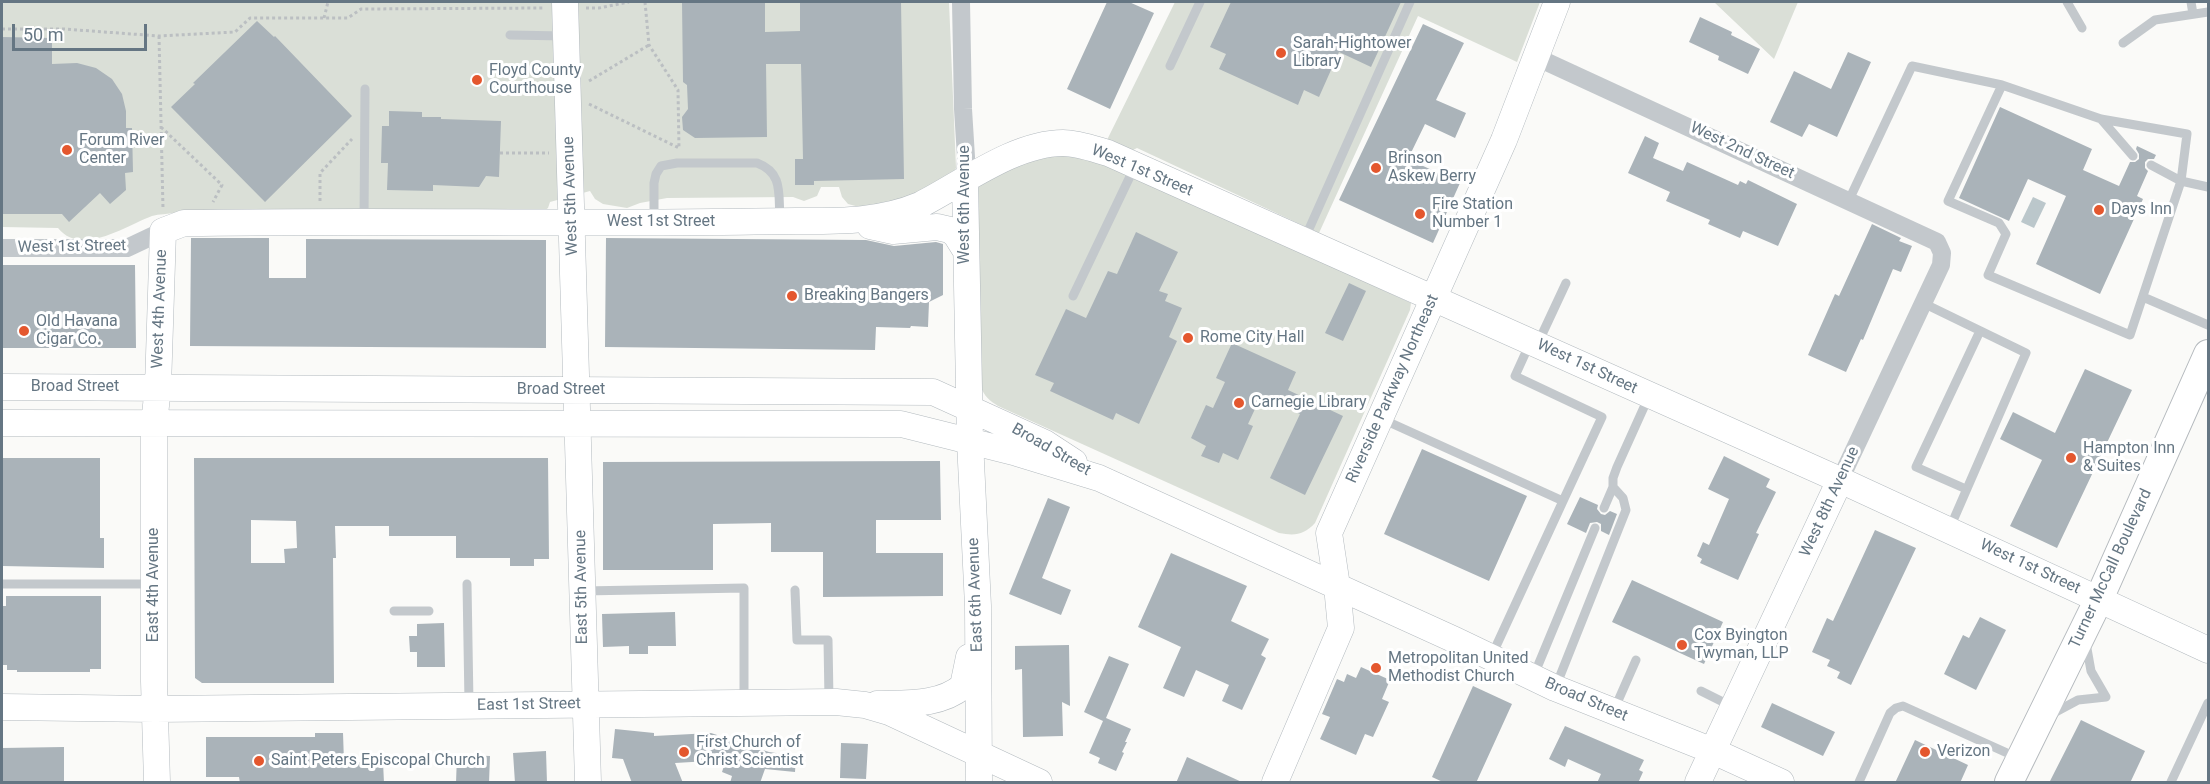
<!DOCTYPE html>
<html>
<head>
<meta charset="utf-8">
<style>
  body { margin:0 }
  #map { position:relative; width:2210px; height:784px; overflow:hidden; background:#fafaf8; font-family:Roboto,sans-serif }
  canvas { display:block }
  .frame { position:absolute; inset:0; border:3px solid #657683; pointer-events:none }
  .scale { position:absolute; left:12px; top:24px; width:135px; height:27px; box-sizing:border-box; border:3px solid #657683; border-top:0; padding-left:8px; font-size:18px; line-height:21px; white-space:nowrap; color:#657683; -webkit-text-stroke:4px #fff; paint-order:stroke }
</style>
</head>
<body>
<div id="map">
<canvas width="2210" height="784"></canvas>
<div class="frame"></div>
<div class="scale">50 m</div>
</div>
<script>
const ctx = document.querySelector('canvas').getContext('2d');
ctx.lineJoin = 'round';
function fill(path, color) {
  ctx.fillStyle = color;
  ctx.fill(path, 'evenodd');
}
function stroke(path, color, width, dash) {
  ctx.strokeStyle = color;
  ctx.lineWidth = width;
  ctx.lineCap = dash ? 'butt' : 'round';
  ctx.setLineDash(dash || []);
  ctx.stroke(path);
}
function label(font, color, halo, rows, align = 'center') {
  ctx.font = font + ' Roboto,sans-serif';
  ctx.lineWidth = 6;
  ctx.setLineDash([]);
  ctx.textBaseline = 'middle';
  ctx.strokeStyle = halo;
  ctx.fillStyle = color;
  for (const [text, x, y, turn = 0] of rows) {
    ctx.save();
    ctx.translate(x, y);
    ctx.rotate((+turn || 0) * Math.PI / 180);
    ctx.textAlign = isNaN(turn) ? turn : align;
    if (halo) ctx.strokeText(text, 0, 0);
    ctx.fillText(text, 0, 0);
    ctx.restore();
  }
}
const green = new Path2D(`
  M2 2H949L956 168 952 176 900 204 863 208 848 204 842 197 839 187H821L817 196 804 201 793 197 667 198 640 203 627 208 603 204 595 199 590 191 550 202 548 208 544 211 175 213C168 214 159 214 152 216 125 226 81 257 58 228L2 227Z
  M1175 2H1540L1517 62 1418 16 1319 233 1137 148 1133 150 1107 140Z
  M1714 2H1798L1774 59Z
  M1062 155 1106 162 1411 303 1410 310 1315 523C1304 535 1295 536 1279 533L998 406C990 401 984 396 981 387L977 189 983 182 1023 160Z`);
const water = new Path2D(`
  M2033 197 2046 203 2034 228 2021 222Z`);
const building = new Path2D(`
  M682 2H765V32L800 31V2H901L904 179 814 181V185H795V159H803L801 64H766L767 137 695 138 683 130 682 117 688 109 687 85 683 82Z
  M1107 2H1129L1154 13 1110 109 1067 89Z
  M1231 2H1401L1371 67 1339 52 1319 97 1304 90 1298 105 1219 69 1226 54 1210 47Z
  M1700 17 1732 32 1731 35 1760 49 1748 74 1718 60 1719 56 1689 42Z
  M257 21 274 37 275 36 352 116 265 202 171 107 195 84 193 83Z
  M1423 24 1464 43 1436 100 1466 113 1455 138 1425 124 1408 159 1460 183 1433 243 1339 200Z
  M2 37 52 38V64L77 63 96 68 112 79 122 94 126 111V128H132L133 172 125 173 126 190 110 204 100 193 69 222 62 214H2Z
  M1848 52 1871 62 1837 137 1809 124 1802 137 1770 122 1794 71 1831 89Z
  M2000 107 2092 149 2083 170 2119 186 2130 162H2135L2139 159V154L2136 149 2137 146 2156 155 2154 159H2148L2145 162V168L2148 171 2137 196 2143 199 2100 294 2036 264 2066 196 2028 179 2009 221 1959 198Z
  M389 111 422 112V117H441V119L501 121 499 177 486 176 479 187 433 185V191L387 190 388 163H381L382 126H389Z
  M1645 136 1659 143 1653 158 1683 171 1687 162 1738 185 1740 181 1746 184 1748 180 1797 204 1778 246 1743 231 1740 238 1708 224 1710 220 1666 201 1670 192 1628 173Z
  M1872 224 1901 238 1899 241 1912 246 1901 272 1893 269 1863 340 1861 339 1846 372 1808 355 1835 294 1839 296Z
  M1136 232 1178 252 1159 291 1168 294 1165 301 1182 308 1169 337 1177 341 1139 424 1116 413 1113 420 1050 391 1054 383 1035 375 1066 309 1086 318 1108 271 1117 274Z
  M191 238H269V278H306V239L546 240V348L190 346Z
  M606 238 866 240 894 246 936 242 943 244V295L929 302 928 327 911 326 910 328 876 327 875 350 605 347Z
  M2 265H135L136 348H2Z
  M1349 283 1366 291 1343 341 1325 333Z
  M1232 343 1296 372 1288 390 1343 416 1305 495 1270 478 1300 414 1261 396 1248 424 1253 426 1238 460 1223 453 1219 463 1201 456 1206 446 1191 438 1206 405 1213 408 1225 382 1216 378Z
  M2085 369 2132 390 2057 548 2010 526 2042 460 2000 439 2013 412 2055 433Z
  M1422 449 1527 496 1489 581 1384 534Z
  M1724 456 1770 479 1766 487 1776 492 1756 533 1759 534 1738 580 1700 563 1702 559 1697 556 1703 542 1709 545 1729 499 1708 489Z
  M2 458H100V538H104V568L2 566Z
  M194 458H548L549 559H534V566H510V558H456V536H389V526H335L336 558H333L334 683H202L195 678ZM251 520 296 521 297 548 284 549 285 563H251Z
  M940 461 941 520H876V553H943V596L823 597V552H771V523L713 524V570H603V462Z
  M1580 497 1598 505 1597 509 1601 514 1605 515 1610 511 1617 514 1609 535 1601 531V524L1597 522 1590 523 1586 533 1567 524Z
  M1048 498 1070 507 1042 578 1071 590 1061 615 1009 594Z
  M1875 530 1916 548 1851 685 1837 678 1840 672 1827 666 1830 660 1812 652 1827 618 1833 621Z
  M1171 553 1247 586 1231 621 1269 639 1261 655 1266 658 1242 710 1222 701 1229 685 1196 670 1184 697 1163 688 1181 647 1138 627Z
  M1632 580 1723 622 1704 664 1612 622Z
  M6 596H101V669H90V672H17V670H7V665H2V606H6Z
  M675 612 676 646H648V654H629V646L603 647 602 614Z
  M1980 617 2006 630 1976 690 1944 674 1963 635 1969 638Z
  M444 623 445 667H417V652H410L409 636H417V624Z
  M1069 645 1070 706 1062 702 1063 736 1023 737 1022 669 1015 670V646Z
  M1109 656 1129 664 1106 718 1131 729 1125 742H1127L1122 752 1124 753 1116 771 1098 763 1100 758 1089 753 1103 721 1084 712Z
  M1361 667 1390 680 1382 699 1389 702 1373 737 1365 734 1356 755 1320 739 1330 717 1322 714 1337 679 1344 682 1347 674 1356 678Z
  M1473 686 1512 704 1476 783H1445L1432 777Z
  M1772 703 1835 732 1823 756 1761 727Z
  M2081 720 2145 751 2130 783H2049Z
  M1565 726 1644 760 1639 770 1643 772 1638 783H1597L1601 774 1568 759 1565 767 1549 759Z
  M615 729 654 733V736L711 733 769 752 796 756 795 772 765 769 760 783H730L732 776 722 772 726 760 675 763 683 783H632L623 759 612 758Z
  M315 733H343L344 762H383L384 783H240L239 777H206V737H315Z
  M1915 740 1968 765 1960 783H1895Z
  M841 743 868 744 866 779 840 778Z
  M64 747V783H2V748Z
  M546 751 547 783H515L513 753Z
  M457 755 490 756 489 783H456Z
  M1187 757 1244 783H1176Z`);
const path = new Path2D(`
  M645 2 649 45 678 90 679 149
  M586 8H599L629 2
  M324 18 328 2
  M2 29H64L159 36 235 32 250 18H348L361 9 544 8
  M159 36 163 209
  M589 81 649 45
  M589 104 679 148
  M161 127 222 185 213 202
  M500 153H549
  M320 201V173L352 139`);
const lane = new Path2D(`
  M2067 2 2082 28
  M2191 2 2193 14
  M510 35 564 36
  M2123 43 2155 20 2208 12
  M1170 66 1200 2
  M2101 119 2133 156
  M2151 165 2181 181 2208 187
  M1849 200 1912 66 2002 85 2101 119 2187 134 2181 181 2130 335 1988 275 2006 234 1999 223 1948 201 2002 85
  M364 220 365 89
  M654 222V183L656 174 661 166 677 163H757C784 173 778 195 780 219
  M1305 238 1410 2
  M1073 296 1135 166
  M2143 297 2208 325
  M1923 303 2026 353 1949 530
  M1530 343 1515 376 1602 417 1563 501
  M1538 343 1566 283
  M1382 419 1563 501 1492 655
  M1966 489 1916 467 1980 331
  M1604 508 1613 487V478L1617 467 1649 396
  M2 584H152
  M467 584 469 703
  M795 590 797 640H828L829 700
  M583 591 744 588V701
  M394 611H429
  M1534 675 1595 528
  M1556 686 1626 510 1623 498 1613 487
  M1701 691 1731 706
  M1614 710 1636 660
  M2050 715 2078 700 2106 697 2091 671 2086 643
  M1859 782 1890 713 1896 708 1903 706 2016 757
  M2171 782 2208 703`);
const street = new Path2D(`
  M961 2 963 109 966 157 965 181
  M1536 57 1937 242 1942 253 1941 265 1840 480
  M2 248H127L163 231`);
const secondary = new Path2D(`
  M565 2 588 782
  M965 181 970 441 978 606 979 782
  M870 226 893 231 937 227 950 230 956 235 966 251
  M2 387 933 392 1045 443 1074 462
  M2 423 901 424 1017 453 1099 478 1455 640 1555 688 1713 751 1781 782
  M877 704C905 703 940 706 963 686L969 657
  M2 707 155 709 836 702 865 705 889 712 1039 782
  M157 782 154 681V424L158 387 163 231 184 223H202C372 220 543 224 714 222 741 222 768 221 796 221 838 221 880 222 920 205 963 183 1015 143 1063 143 1078 143 1094 149 1108 153L1840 480 2208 650
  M1275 782 1341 628 1337 586 1329 533 1504 140 1557 2
  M1698 782 1840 480`);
const primary = new Path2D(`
  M2009 782 2099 599 2208 354`);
const markers = [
  [1281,53,6,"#e4572e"],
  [477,80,6,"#e4572e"],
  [67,150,6,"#e4572e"],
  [1376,168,6,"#e4572e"],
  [2099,210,6,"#e4572e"],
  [1420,214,6,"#e4572e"],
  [792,296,6,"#e4572e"],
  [24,331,6,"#e4572e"],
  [1188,338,6,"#e4572e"],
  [1239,403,6,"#e4572e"],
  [2071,458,6,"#e4572e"],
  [1682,645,6,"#e4572e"],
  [1376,668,6,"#e4572e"],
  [684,752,6,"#e4572e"],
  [1925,752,6,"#e4572e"],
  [259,761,6,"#e4572e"]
];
const poiNames = [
  ["Sarah-Hightower",1293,44],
  ["Library",1293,62],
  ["Floyd County",489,71],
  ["Courthouse",489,89],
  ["Forum River",79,141],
  ["Center",79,159],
  ["Brinson",1388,159],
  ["Askew Berry",1388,177],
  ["Fire Station",1432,205],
  ["Number 1",1432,223],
  ["Days Inn",2111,210],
  ["Breaking Bangers",804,296],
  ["Old Havana",36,322],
  ["Cigar Co.",36,340],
  ["Rome City Hall",1200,338],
  ["Carnegie Library",1251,403],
  ["Hampton Inn",2083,449],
  ["& Suites",2083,467],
  ["Cox Byington",1694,636],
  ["Twyman, LLP",1694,654],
  ["Metropolitan United",1388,659],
  ["Methodist Church",1388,677],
  ["First Church of",696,743],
  ["Christ Scientist",696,761],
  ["Verizon",1937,752],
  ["Saint Peters Episcopal Church",271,761]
];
const streetNames = [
  ["West 2nd Street",1742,151,25],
  ["West 1st Street",1142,171,23],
  ["West 5th Avenue",571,196,-92],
  ["West 6th Avenue",965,205,-90],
  ["West 1st Street",661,222],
  ["West 1st Street",72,247,-1],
  ["West 4th Avenue",160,309,-88],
  ["West 1st Street",1587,367,25],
  ["Broad Street",75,387],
  ["Riverside Parkway Northeast",1393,389,-66],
  ["Broad Street",561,390],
  ["Broad Street",1051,450,30],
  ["West 8th Avenue",1830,502,-65],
  ["West 1st Street",2030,567,25],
  ["Turner McCall Boulevard",2111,569,-65],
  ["East 4th Avenue",154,585,-90],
  ["East 5th Avenue",582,587,-91],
  ["East 6th Avenue",976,595,-92],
  ["Broad Street",1586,700,23],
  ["East 1st Street",529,705,-1]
];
fill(green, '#dadfd7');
fill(water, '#bbc7cb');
fill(building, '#aab3b9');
stroke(secondary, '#b3babf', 27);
stroke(primary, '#b5babe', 30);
stroke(path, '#bbbfc2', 3, [3, 3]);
stroke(lane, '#c3c8cc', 9);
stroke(street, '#c3c8cc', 18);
stroke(secondary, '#fff', 26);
stroke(primary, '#fff', 28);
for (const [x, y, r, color] of markers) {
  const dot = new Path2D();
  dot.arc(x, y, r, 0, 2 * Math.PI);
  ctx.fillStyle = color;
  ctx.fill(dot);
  stroke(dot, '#fff', 2);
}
label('16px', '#657683', '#fff', poiNames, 'left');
label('16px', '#657683', '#fff', streetNames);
</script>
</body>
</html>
